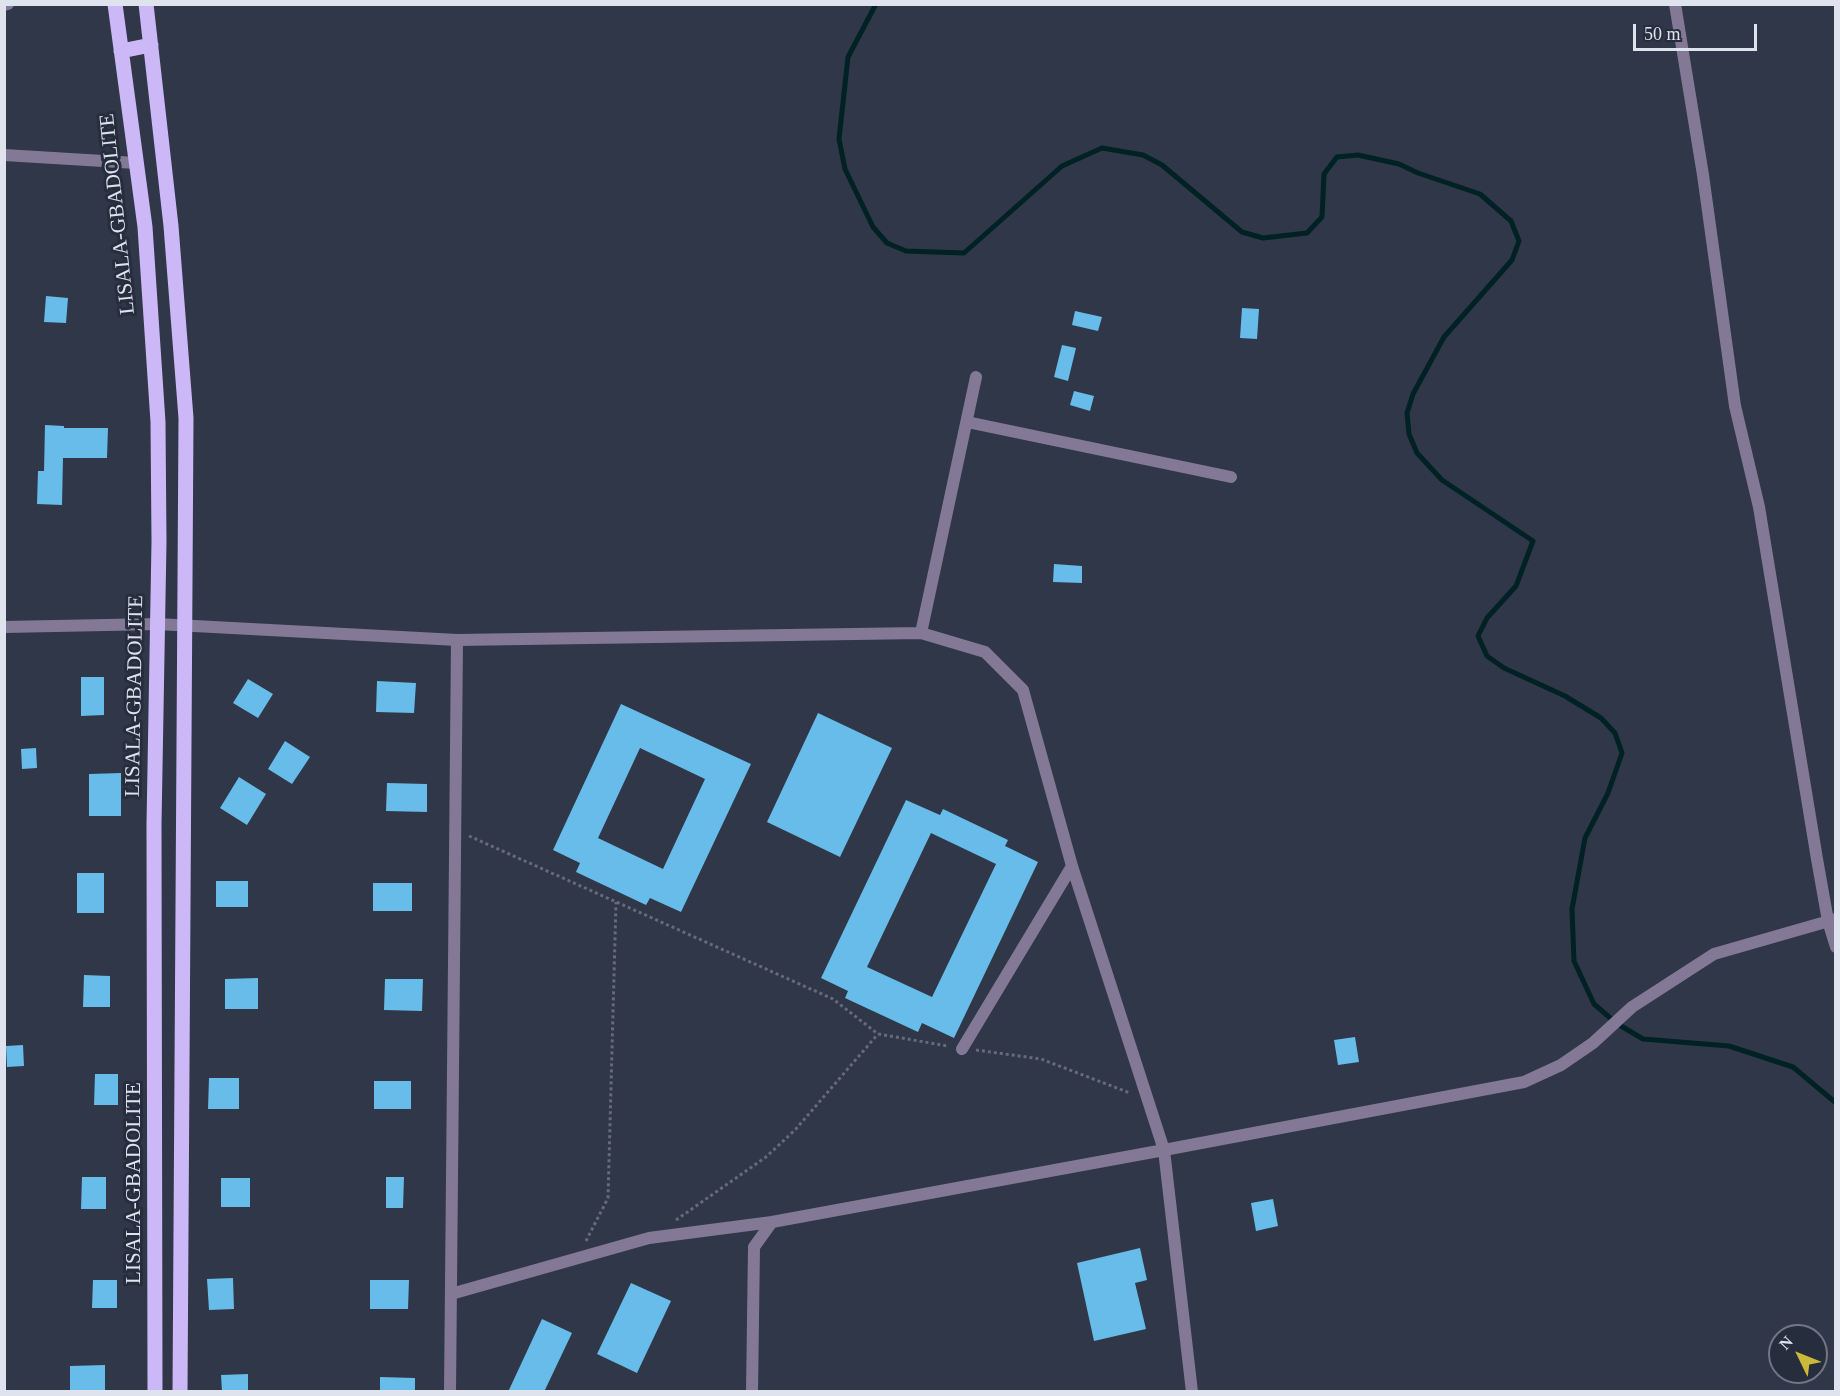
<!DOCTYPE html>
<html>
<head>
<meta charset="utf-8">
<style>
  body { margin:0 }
  #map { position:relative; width:1840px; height:1396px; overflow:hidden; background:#303748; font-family:"Times New Roman",serif }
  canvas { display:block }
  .frame { position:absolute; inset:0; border:6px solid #dee3ee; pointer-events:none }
  .north { position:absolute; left:1768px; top:1324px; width:60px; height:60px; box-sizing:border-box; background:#262d3d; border:2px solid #707684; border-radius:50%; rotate:313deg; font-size:16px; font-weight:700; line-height:24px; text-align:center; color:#dee3ee }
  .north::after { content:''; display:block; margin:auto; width:21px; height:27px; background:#ccb939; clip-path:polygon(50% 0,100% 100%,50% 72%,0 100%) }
  .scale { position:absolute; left:1633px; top:24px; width:124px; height:27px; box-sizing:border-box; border:3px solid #dee3ee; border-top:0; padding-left:8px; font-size:18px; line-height:21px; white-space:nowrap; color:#dee3ee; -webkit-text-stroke:4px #262d3d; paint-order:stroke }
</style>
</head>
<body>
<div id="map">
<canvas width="1840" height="1396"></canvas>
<div class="frame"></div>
<div class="north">N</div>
<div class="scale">50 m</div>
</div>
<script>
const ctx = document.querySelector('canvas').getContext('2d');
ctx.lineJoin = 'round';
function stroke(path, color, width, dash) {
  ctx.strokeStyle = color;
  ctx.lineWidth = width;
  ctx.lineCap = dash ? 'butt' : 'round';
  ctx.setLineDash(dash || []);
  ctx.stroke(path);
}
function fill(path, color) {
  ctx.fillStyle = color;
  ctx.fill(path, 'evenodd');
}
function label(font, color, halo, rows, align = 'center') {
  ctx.font = font + ' "Times New Roman",serif';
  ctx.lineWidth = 6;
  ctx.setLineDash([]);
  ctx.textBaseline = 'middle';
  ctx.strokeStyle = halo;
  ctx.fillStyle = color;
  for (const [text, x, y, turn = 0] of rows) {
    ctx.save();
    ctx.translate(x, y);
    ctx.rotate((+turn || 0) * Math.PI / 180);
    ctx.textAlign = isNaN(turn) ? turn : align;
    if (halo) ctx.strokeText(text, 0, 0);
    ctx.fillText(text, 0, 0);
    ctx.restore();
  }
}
const stream = new Path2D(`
  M876 4 848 57 839 139 845 169 873 227 887 243 906 251 964 253 1062 166 1102 148 1143 155 1162 165 1242 232 1263 238 1307 233 1322 217 1324 174 1337 157 1358 155 1399 164 1418 173 1480 194 1511 221 1519 241 1512 260 1444 337 1413 394 1407 413 1409 434 1417 453 1442 480 1533 541 1516 586 1487 618 1478 636 1487 656 1504 668 1565 696 1601 718 1615 733 1622 753 1608 793 1585 838 1572 909 1574 961 1594 1004 1616 1023 1643 1039 1729 1046 1793 1067 1836 1103`);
const building = new Path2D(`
  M46 296 68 298 66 323 44 322Z
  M1242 308 1259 309 1257 339 1240 338Z
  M1075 311 1102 317 1098 331 1072 325Z
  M1062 345 1076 348 1068 381 1054 377Z
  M1074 391 1094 396 1090 411 1070 405Z
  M45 425 64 426V428H108L107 458H63L62 505 37 504 38 471H44Z
  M1054 564 1082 566V583L1053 582Z
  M81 677H104V715L81 716Z
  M248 679 273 694 258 718 233 703Z
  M377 681 416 683 414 713 376 712Z
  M621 704 751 764 681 912 650 898 646 905 576 872 580 863 553 850ZM640 748 705 779 663 869 598 838Z
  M818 713 892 748 840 857 767 822Z
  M285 741 310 757 292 784 268 769Z
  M36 748 37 768 22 769 21 749Z
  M121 773V816H89V774Z
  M239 777 266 794 247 825 220 808Z
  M387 783 427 784V812L386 811Z
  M906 800 940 815 943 809 1008 840 1005 846 1038 862 954 1038 922 1023 918 1032 845 998 848 991 821 978ZM931 833 996 864 932 997 867 967Z
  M77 873H104V913H77Z
  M216 881H248V907H216Z
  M373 883H412V911H373Z
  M84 975 110 976V1007H83Z
  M258 978V1009H225V979Z
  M385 979H423L422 1011 384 1010Z
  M1355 1037 1359 1062 1338 1065 1334 1040Z
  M23 1045 24 1066 7 1067 6 1046Z
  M95 1074H118V1105H94Z
  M209 1078H239V1109H208Z
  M374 1081H411V1109H374Z
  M82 1177H106V1209H81Z
  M386 1177H404L403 1208H386Z
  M221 1178H250V1207H221Z
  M1273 1199 1278 1226 1256 1231 1251 1203Z
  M1140 1248 1147 1280 1135 1283 1146 1329 1094 1341 1077 1263Z
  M233 1278 234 1309 209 1310 207 1279Z
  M93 1280H117V1308H92Z
  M370 1280H409L408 1309H370Z
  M631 1283 671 1301 637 1373 597 1354Z
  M542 1319 572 1333 544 1392H508Z
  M105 1365V1392H70V1366Z
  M248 1374V1392H222L221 1375Z
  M380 1377 415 1378V1392H380Z`);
const path = new Path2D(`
  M469 836 833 999 878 1034 948 1046
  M976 1050 1041 1059 1130 1093
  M676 1220 766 1157 795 1130 878 1034
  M586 1241 608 1198 616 902`);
const street = new Path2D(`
  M1675 4 1703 175 1735 406 1759 507 1817 859 1828 921 1836 947
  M4 5 8 4
  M4 155 136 163
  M967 422 1231 477
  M4 627 157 624 457 640 921 633 985 652 1023 690 1072 866 1164 1150 1524 1082 1561 1065 1593 1043 1632 1007 1714 954 1836 919
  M921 633 976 377
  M962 1049 1072 866
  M451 1294 649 1238 772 1222
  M450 1392 457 640
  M752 1392 754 1247 772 1222 1164 1150 1192 1392`);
const primary = new Path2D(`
  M115 4 145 227 158 422 159 542 154 824 155 1392
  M146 4 171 226 186 418 180 1392
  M121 51 151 45`);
const streetNames = [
  ["LISALA-GBADOLITE",118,214,-96],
  ["LISALA-GBADOLITE",135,696,-89],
  ["LISALA-GBADOLITE",134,1183,-90]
];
stroke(stream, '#002225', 5);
fill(building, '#67bce9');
stroke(path, '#656b7b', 3, [3, 3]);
stroke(street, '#837997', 12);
stroke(primary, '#cdb8f7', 15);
label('21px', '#dee3ee', '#262d3d', streetNames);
</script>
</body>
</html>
